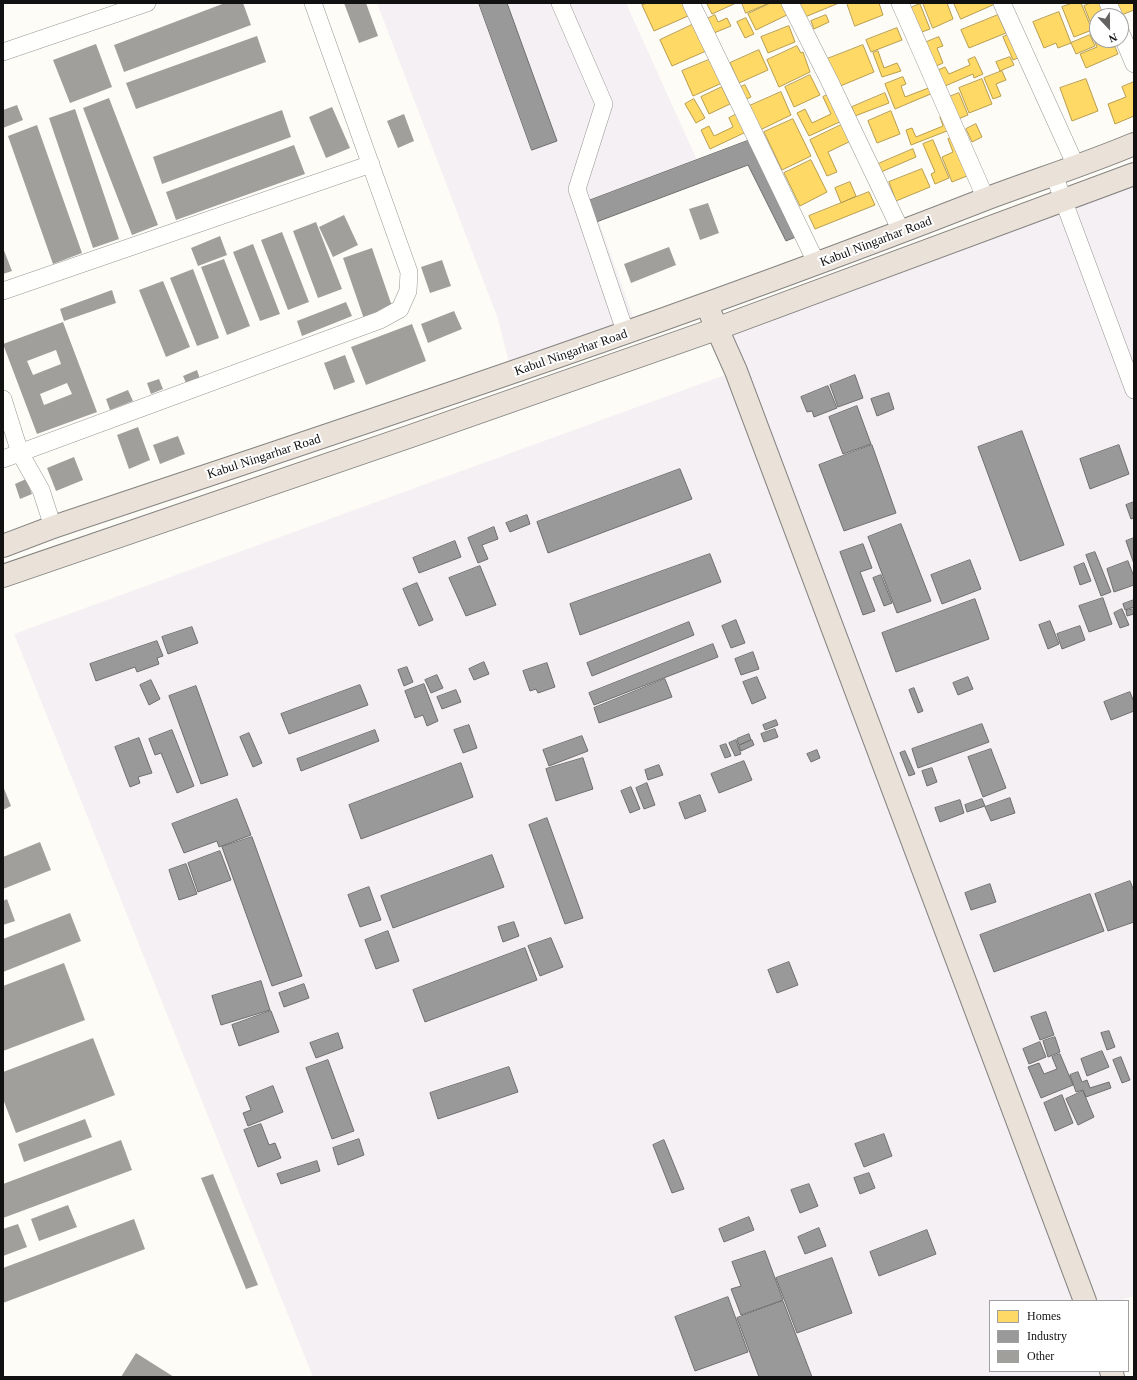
<!DOCTYPE html>
<html>
<head>
<meta charset="utf-8">
<style>
  body { margin:0 }
  #map { position:relative; width:1137px; height:1380px; overflow:hidden; background:#fdfcf7; font-family:Georgia,serif }
  canvas { display:block }
  .frame { position:absolute; inset:0; border:4px solid #111; pointer-events:none }
  .legend { position:absolute; left:989px; top:1300px; width:140px; height:72px; box-sizing:border-box; background:#fff; border:1px solid #a0a0a0; margin:0; padding:5px 7px; list-style:none; font-size:12px; color:#111 }
  .legend li { display:flex; align-items:center; gap:8px; height:20px }
  .legend b { width:20px; border:1px solid #a0a0a0 }
  .north { position:absolute; left:1089px; top:8px; width:40px; height:40px; box-sizing:border-box; background:#fff; border:1px solid #a0a0a0; border-radius:50%; rotate:158deg; font-size:11px; font-weight:700; line-height:16px; text-align:center; color:#111 }
  .north::after { content:''; display:block; margin:auto; width:14px; height:18px; background:#646362; clip-path:polygon(50% 0,100% 100%,50% 72%,0 100%) }
</style>
</head>
<body>
<div id="map">
<canvas width="1137" height="1380"></canvas>
<div class="frame"></div>
<ul class="legend">
<li><b style="height:11px;background:#ffd966"></b>Homes</li>
<li><b style="height:11px;background:#999"></b>Industry</li>
<li><b style="height:11px;background:#a19f9c"></b>Other</li>
</ul>
<div class="north">N</div>
</div>
<script>
const ctx = document.querySelector('canvas').getContext('2d');
ctx.lineJoin = 'round';
function fill(path, color) {
  ctx.fillStyle = color;
  ctx.fill(path, 'evenodd');
}
function stroke(path, color, width, dash) {
  ctx.strokeStyle = color;
  ctx.lineWidth = width;
  ctx.lineCap = dash ? 'butt' : 'round';
  ctx.setLineDash(dash || []);
  ctx.stroke(path);
}
function label(font, color, halo, rows, align = 'center') {
  ctx.font = font + ' Georgia,serif';
  ctx.lineWidth = 4;
  ctx.setLineDash([]);
  ctx.textBaseline = 'middle';
  ctx.strokeStyle = halo;
  ctx.fillStyle = color;
  for (const [text, x, y, turn = 0] of rows) {
    ctx.save();
    ctx.translate(x, y);
    ctx.rotate((+turn || 0) * Math.PI / 180);
    ctx.textAlign = isNaN(turn) ? turn : align;
    if (halo) ctx.strokeText(text, 0, 0);
    ctx.fillText(text, 0, 0);
    ctx.restore();
  }
}
const industrial = new Path2D(`
  M377 3H626L697 160 591 199 635 322 511 371 498 319Z
  M1134 174V1296L1119 1301H990V1371H1111L1113 1377H313L14 634 736 371 716 329Z`);
const homes = new Path2D(`
  M648 3H682L688 16 654 31 642 5Z
  M709 3H736L712 14 707 4Z
  M742 3H769L746 13Z
  M771 3H786L791 13 756 30 748 14Z
  M799 3H839L805 17Z
  M847 3H879L883 15 855 26Z
  M923 3H947L953 19 933 28Z
  M954 3H995V4L961 19Z
  M1073 3H1081L1092 30 1074 37 1062 7Z
  M1091 3H1103L1108 16H1097V27L1093 29 1084 6Z
  M1111 3H1134V10L1119 16Z
  M920 4 930 29 919 33 910 8Z
  M1059 12 1071 43 1058 48 1056 43 1044 48 1033 22Z
  M715 15 718 22 727 18 731 26 709 35 703 21Z
  M826 15 829 22 814 29 811 21Z
  M998 15 1006 33 969 48 961 30Z
  M746 18 754 34 745 38 737 22Z
  M694 24 706 51 672 66 660 40Z
  M789 26 795 42 768 53 761 37Z
  M897 28 902 40 871 52 866 40Z
  M1097 33V40H1112L1118 54 1086 68 1080 54 1097 47 1092 35Z
  M1010 34 1020 57 1013 60 1003 37Z
  M1090 35 1095 46 1076 54 1071 43Z
  M939 37 943 46 937 48 943 63 934 67 924 43Z
  M863 45 874 72 838 87 827 59Z
  M797 46 801 53 803 52 810 72 779 87 767 60Z
  M759 50 768 70 739 83 730 63Z
  M878 51 884 68 897 63 901 71 882 77 873 53Z
  M975 57 983 74 974 78 973 74 945 86 938 70 945 67 949 74 970 65 968 60Z
  M1010 57 1014 65 1000 71 996 62Z
  M711 59 722 83 693 96 682 71Z
  M1002 71 1006 80 996 84 1001 96 993 99 984 78Z
  M810 75 820 95 794 107 785 87Z
  M903 77 906 84 901 86 905 97 931 87 933 93 895 109 885 84Z
  M982 79 992 104 969 113 959 88Z
  M1086 79 1098 111 1072 121 1060 88Z
  M1134 82V116L1115 124 1108 104 1126 97 1122 87Z
  M745 85 751 97 742 101 736 89Z
  M722 87 730 104 709 114 701 97Z
  M781 92 791 115 758 131 747 107Z
  M831 93 844 120 809 136 797 113 805 109 812 123 831 114 823 97Z
  M885 93 889 103 855 116 852 107Z
  M959 93 968 115 958 119 949 97Z
  M694 99 705 118 696 123 685 104Z
  M891 111 900 134 877 143 868 121Z
  M737 114 746 132 710 149 701 130 709 126 714 136 733 127 729 118Z
  M946 114 952 129 911 145 906 130 912 128 916 137 943 126 940 117Z
  M793 119 811 156 782 170 764 132Z
  M845 123 853 140 828 152 837 172 827 176 810 140Z
  M976 124 982 137 972 142 966 129Z
  M956 136 972 174 952 182 942 157 953 152 948 139Z
  M933 140 949 178 935 184 931 174 935 172 923 144Z
  M913 149 916 157 881 172 878 164Z
  M811 160 827 192 800 206 784 173Z
  M922 169 930 187 896 201 889 182Z
  M850 182 856 196 841 203 835 188Z
  M869 192 875 205 815 229 809 216Z`);
const industry = new Path2D(`
  M479 3H507L557 141 532 150Z
  M750 140 798 236 786 241 748 165 591 224 583 203Z
  M855 375 863 398 838 407 830 385Z
  M828 386 837 408 814 417 812 411 807 412 801 397Z
  M889 393 894 409 877 416 871 399Z
  M857 406 871 444 843 454 829 417Z
  M1022 431 1064 545 1020 561 978 447Z
  M872 445 896 513 844 531 819 465Z
  M1119 445 1129 474 1090 489 1080 459Z
  M680 469 692 499 548 553 537 522Z
  M1134 502V518L1131 519 1126 505Z
  M527 515 530 524 510 532 506 523Z
  M901 524 931 601 897 613 868 537Z
  M494 527 498 539 482 545 488 559 478 563 468 538Z
  M1134 538V564L1126 541Z
  M455 541 461 557 419 573 413 558Z
  M863 544 872 568 860 572 875 611 863 615 840 552Z
  M1095 552 1111 592 1101 596 1086 555Z
  M710 554 721 582 580 635 570 604Z
  M970 560 981 589 942 604 931 575Z
  M1128 561 1134 577V585L1114 592 1107 569Z
  M1084 563 1091 581 1080 585 1074 567Z
  M480 566 496 605 466 616 449 578Z
  M881 575 892 603 884 606 873 578Z
  M417 583 433 620 419 626 403 589Z
  M1103 598 1112 624 1089 632 1079 606Z
  M975 599 989 639 896 672 882 633Z
  M1134 600V607L1125 610 1123 604Z
  M1122 609 1129 625 1120 628 1114 613Z
  M1134 609V614L1127 616 1126 611Z
  M736 620 745 643 731 648 722 626Z
  M1050 621 1059 644 1048 649 1039 625Z
  M689 622 694 635 592 676 587 663Z
  M1080 626 1085 640 1062 649 1057 634Z
  M192 627 198 643 168 654 162 637Z
  M157 641 163 656 157 658 159 664 137 672 135 667 96 681 90 664Z
  M713 644 718 657 594 705 589 693Z
  M753 652 759 669 741 675 735 659Z
  M484 662 489 674 474 680 469 669Z
  M547 663 555 687 538 693 536 689 530 691 523 671Z
  M407 667 413 682 404 686 398 670Z
  M437 675 443 688 431 693 425 680Z
  M757 677 766 698 752 704 743 682Z
  M968 677 973 689 958 695 953 683Z
  M665 679 672 697 599 723 594 708Z
  M151 680 160 699 149 705 140 685Z
  M424 684 438 721 427 726 423 715 415 718 405 691Z
  M360 685 368 705 289 734 281 714Z
  M196 686 228 775 201 784 169 696Z
  M914 688 923 711 918 713 909 690Z
  M456 690 461 702 442 709 437 697Z
  M1130 692 1134 702V711L1111 720 1104 702Z
  M776 720 778 725 765 730 763 725Z
  M982 724 989 742 918 768 912 749Z
  M469 725 477 748 463 753 454 730Z
  M775 729 778 737 764 742 761 734Z
  M172 730 194 786 177 793 161 753 155 755 149 739Z
  M375 730 379 741 301 771 297 759Z
  M249 733 262 763 253 767 240 737Z
  M749 734 751 740 739 745 737 739Z
  M582 736 588 751 549 766 543 750Z
  M139 738 152 773 138 777 140 783 130 787 115 747Z
  M736 740 741 754 735 756 729 743Z
  M752 740 754 745 741 751 739 746Z
  M726 744 731 756 725 758 720 746Z
  M991 749 1006 788 983 797 968 757Z
  M817 750 820 758 811 762 807 754Z
  M905 751 915 774 909 776 900 753Z
  M583 758 593 789 556 801 546 769Z
  M744 761 752 780 719 793 711 774Z
  M461 763 473 797 361 839 349 805Z
  M659 765 663 775 648 780 645 770Z
  M932 768 937 782 927 786 922 771Z
  M647 783 655 805 644 809 636 788Z
  M631 787 640 809 630 813 621 791Z
  M700 795 706 811 685 819 679 803Z
  M1010 798 1015 813 991 821 985 807Z
  M237 799 251 835 219 847 217 841 184 853 172 824Z
  M982 799 985 806 967 812 965 805Z
  M960 800 964 813 940 822 935 808Z
  M547 818 583 918 565 924 529 825Z
  M252 837 302 976 272 986 222 847Z
  M220 851 231 880 198 892 188 863Z
  M492 855 504 887 393 928 381 896Z
  M186 864 197 894 179 900 169 870Z
  M1130 881 1134 891V922L1108 931 1095 894Z
  M990 884 996 902 971 910 965 893Z
  M369 887 381 920 360 927 348 895Z
  M1090 894 1104 931 994 972 980 935Z
  M514 922 519 936 503 942 498 927Z
  M388 931 399 961 376 969 365 940Z
  M551 938 563 967 540 976 528 946Z
  M525 948 537 980 425 1022 413 990Z
  M789 962 798 985 777 993 768 970Z
  M261 981 270 1010 221 1025 212 996Z
  M304 984 309 998 284 1007 279 993Z
  M271 1011 279 1032 239 1046 232 1025Z
  M1046 1012 1054 1035 1040 1040 1031 1017Z
  M1109 1031 1115 1047 1107 1050 1101 1033Z
  M338 1033 343 1048 316 1058 310 1043Z
  M1055 1037 1060 1052 1048 1057 1043 1041Z
  M1040 1042 1046 1057 1029 1064 1023 1049Z
  M1102 1051 1109 1067 1087 1076 1081 1059Z
  M1060 1054 1073 1085 1041 1098 1028 1067 1039 1063 1044 1074 1057 1069 1052 1057Z
  M1121 1057 1130 1080 1122 1083 1113 1060Z
  M328 1060 354 1131 332 1139 306 1068Z
  M509 1067 518 1092 438 1119 430 1093Z
  M1078 1072 1082 1082 1087 1080 1090 1088 1109 1082 1111 1088 1086 1097 1083 1090 1076 1092 1070 1075Z
  M273 1086 283 1112 248 1126 243 1113 251 1110 246 1097Z
  M1083 1091 1094 1117 1078 1125 1066 1099Z
  M1062 1095 1073 1123 1055 1131 1044 1103Z
  M261 1124 269 1145 275 1143 281 1158 258 1167 244 1130Z
  M884 1134 892 1156 864 1167 855 1144Z
  M359 1139 364 1155 338 1165 333 1148Z
  M664 1140 684 1189 672 1193 653 1145Z
  M317 1161 320 1171 281 1184 277 1174Z
  M869 1173 875 1188 860 1194 854 1178Z
  M809 1184 818 1206 800 1213 791 1190Z
  M749 1217 754 1230 724 1242 719 1229Z
  M819 1228 826 1246 805 1254 798 1237Z
  M927 1230 936 1254 879 1276 870 1252Z
  M765 1251 783 1300 741 1315 731 1289 741 1286 732 1262Z
  M832 1258 852 1313 797 1333 776 1278Z
  M728 1297 748 1352 695 1371 675 1317Z
  M783 1301 812 1377H759L737 1318Z`);
const building = new Path2D(`
  M225 3H243L251 25 124 72 114 45Z
  M344 3H366L378 36 359 43Z
  M257 36 266 62 136 109 126 83Z
  M96 44 112 87 70 103 53 60Z
  M109 98 158 225 132 235 83 108Z
  M17 105 23 120 3 128V110Z
  M332 107 350 148 326 158 309 117Z
  M75 109 119 239 93 248 49 118Z
  M282 110 291 137 162 184 153 157Z
  M404 114 414 141 398 148 387 121Z
  M37 125 82 253 53 264 8 136Z
  M294 145 305 174 176 220 166 192Z
  M708 203 719 233 700 240 689 209Z
  M344 215 358 245 333 257 319 227Z
  M316 222 342 289 318 298 293 231Z
  M282 232 309 302 288 310 261 240Z
  M220 236 227 255 198 266 191 248Z
  M253 244 280 314 260 321 233 252Z
  M669 247 676 265 631 283 624 264Z
  M3 248 12 271 3 274Z
  M372 248 393 309 364 319 343 258Z
  M224 259 250 326 227 335 201 267Z
  M442 260 451 286 430 293 421 267Z
  M193 269 219 338 197 346 170 278Z
  M163 281 190 347 166 357 139 290Z
  M112 290 116 303 64 321 60 309Z
  M346 302 352 316 302 336 297 321Z
  M454 311 462 329 428 343 421 324Z
  M63 322 97 412 37 434 3 344ZM56 350 61 364 33 375 27 361ZM67 383 72 394 44 405 40 394Z
  M412 324 426 361 366 385 351 347Z
  M345 355 355 382 334 390 324 363Z
  M197 370 200 379 187 385 183 376Z
  M159 379 163 389 151 394 147 383Z
  M128 390 133 401 110 410 106 399Z
  M138 427 150 460 129 469 117 435Z
  M178 436 185 454 160 464 153 445Z
  M74 457 83 480 56 491 47 468Z
  M26 479 32 494 20 499 15 484Z
  M3 786 11 806 3 810Z
  M40 842 51 870 3 889V857Z
  M7 899 15 921 3 925V901Z
  M70 913 81 941 3 972V939Z
  M64 963 85 1020 3 1051V986Z
  M93 1038 115 1095 16 1133 3 1099V1072Z
  M85 1119 92 1137 24 1162 18 1144Z
  M121 1140 132 1170 3 1218V1184Z
  M213 1174 258 1285 246 1289 201 1178Z
  M68 1205 77 1227 39 1241 31 1219Z
  M134 1219 145 1249 3 1303V1268Z
  M18 1224 27 1247 3 1256V1229Z
  M136 1353 174 1377H121Z`);
const minor = new Path2D(`
  M560 3 604 104 577 189 626 334
  M691 3 817 264
  M790 3 829 80 902 233
  M900 3 986 199
  M1002 3 1076 166
  M1108 3 1114 16
  M1121 33 1134 64
  M3 52 147 3
  M1054 175 1134 390
  M3 291 371 164
  M3 399 20 453 41 490 53 527
  M3 459 380 320 400 309 408 291 409 272 313 3`);
const highway = new Path2D(`
  M711 315 736 371 1085 1301
  M3 546 53 527C365 423 677 320 983 200 1033 181 1084 165 1134 144
  M3 576 411 436 716 329 1134 174
  M1111 1371 1113 1377`);
const streetNames = [
  ["Kabul Ningarhar Road",876,242,-21],
  ["Kabul Ningarhar Road",571,353,-19],
  ["Kabul Ningarhar Road",264,457,-18]
];
fill(industrial, '#f5f0f3');
fill(homes, '#ffd966');
stroke(homes, '#b89d4c', 1);
fill(industry, '#999');
stroke(industry, '#707070', 1);
fill(building, '#a19f9c');
stroke(minor, '#979795', 18);
stroke(highway, '#858482', 24);
stroke(minor, '#fffffe', 17);
stroke(highway, '#eae1d8', 22);
label('13px', '#111', '#fff', streetNames);
</script>
</body>
</html>
